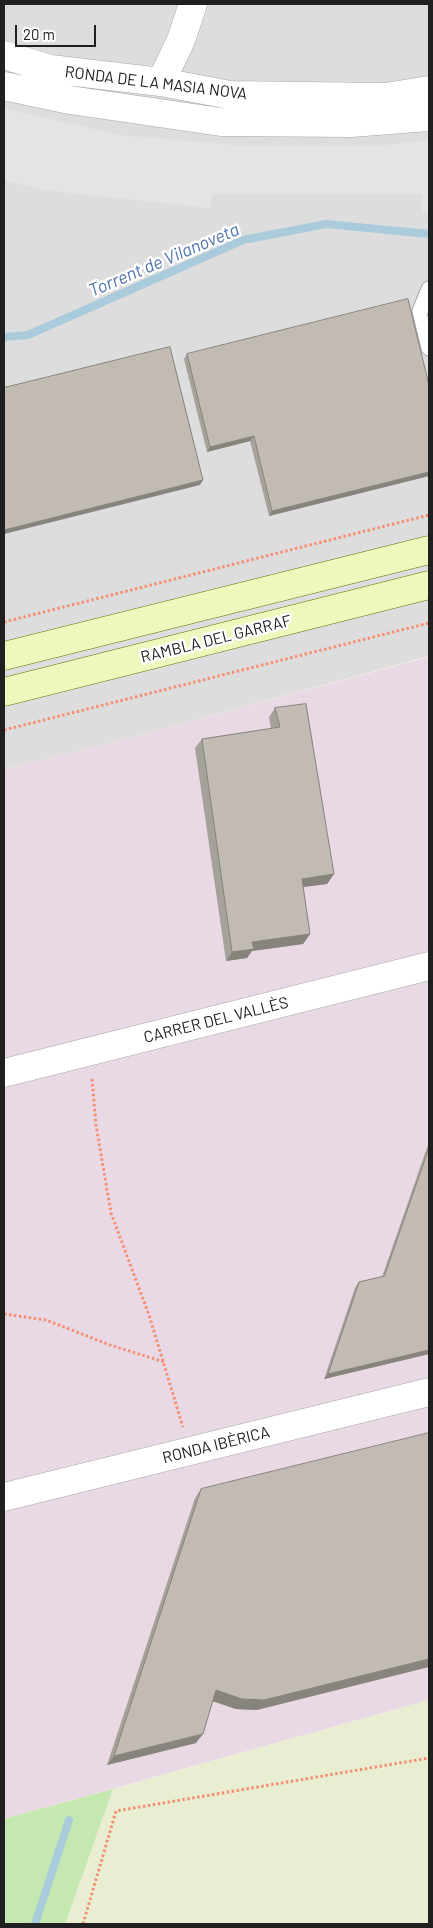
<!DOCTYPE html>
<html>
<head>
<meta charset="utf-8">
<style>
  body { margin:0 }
  #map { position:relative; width:433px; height:1928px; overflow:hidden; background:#f0eee7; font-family:Barlow,sans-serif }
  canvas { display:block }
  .frame { position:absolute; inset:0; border:5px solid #202020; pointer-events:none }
  .scale { position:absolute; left:15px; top:25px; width:81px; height:22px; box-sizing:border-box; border:2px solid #202020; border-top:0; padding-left:6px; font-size:15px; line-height:18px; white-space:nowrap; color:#202020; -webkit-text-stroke:4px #fff; paint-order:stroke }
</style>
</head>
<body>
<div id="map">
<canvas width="433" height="1928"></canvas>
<div class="frame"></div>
<div class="scale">20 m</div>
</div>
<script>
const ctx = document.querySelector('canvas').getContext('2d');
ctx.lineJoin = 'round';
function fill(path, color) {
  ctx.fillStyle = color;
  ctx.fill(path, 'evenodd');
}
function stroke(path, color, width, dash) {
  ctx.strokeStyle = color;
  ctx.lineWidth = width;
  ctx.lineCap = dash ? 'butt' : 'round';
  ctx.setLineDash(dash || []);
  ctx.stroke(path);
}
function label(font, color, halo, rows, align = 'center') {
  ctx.font = font + ' Barlow,sans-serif';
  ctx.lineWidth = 5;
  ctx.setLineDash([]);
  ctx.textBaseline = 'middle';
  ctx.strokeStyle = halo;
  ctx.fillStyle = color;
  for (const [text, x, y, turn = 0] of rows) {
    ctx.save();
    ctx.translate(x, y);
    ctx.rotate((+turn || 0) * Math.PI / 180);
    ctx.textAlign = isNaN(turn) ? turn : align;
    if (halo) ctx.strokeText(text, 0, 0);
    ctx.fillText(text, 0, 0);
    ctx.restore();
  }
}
const residential = new Path2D(`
  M4 4H429V656L111 743 4 769Z`);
const industrial = new Path2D(`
  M429 657V1700L4 1819V769L111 743Z`);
const farmland = new Path2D(`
  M429 1700V1924H65L113 1789Z`);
const grass = new Path2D(`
  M113 1789 65 1924H4V1819Z`);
const parking = new Path2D(`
  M4 108 119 135 248 146H377L429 140V211L422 212V194H213L210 208 42 190 4 180Z`);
const stream = new Path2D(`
  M4 337 28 335 243 240 326 224 429 234
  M35 1924 69 1820`);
const path = new Path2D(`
  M4 622 429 515
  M4 730 429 623
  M92 1079 96 1125 111 1213 149 1315 183 1427
  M4 1314 46 1320 110 1345 164 1362
  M83 1924 116 1811 429 1758`);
const lane = new Path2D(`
  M429 289 420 311 429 348`);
const street = new Path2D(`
  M4 55 50 69 161 82 230 95 386 97 429 90
  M161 82 181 40 193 4
  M4 86 70 100 221 122 351 123 429 117
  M4 1073 429 966
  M4 1497 429 1392`);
const secondary = new Path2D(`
  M4 656 429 550
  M4 692 429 585`);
const wall = new Path2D(`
  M429 311V323L427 314Z
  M187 354 429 385V476L269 516 250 441 207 452 184 359Z
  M275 708 334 874 327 884 303 887 310 934 303 944 252 951 247 958 226 961 195 748 202 739 271 729 269 717Z
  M429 1142V1354L324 1379 355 1288 359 1282 382 1277Z
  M201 1489 257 1710 236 1709 213 1701 196 1743 107 1765 195 1498Z`);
const shadedWall = new Path2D(`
  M254 436 250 441 207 452 210 447Z
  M429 472V476L269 516 272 511Z
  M203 480 200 485 4 534V530Z
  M334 874 327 884 295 888 302 879Z
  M310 934 303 944 252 951 247 958 226 961 232 952 252 942Z
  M429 1350V1354L324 1379 328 1374Z
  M429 1659V1667L257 1710 236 1709 209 1700 216 1690Z
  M203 1734 196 1743 107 1765 114 1756Z`);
const building = new Path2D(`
  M408 299 429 385V472L272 511 254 436 210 447 187 354Z
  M170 347 203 480 4 530V388Z
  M306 704 334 874 302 879 310 934 252 942 254 949 232 952 202 739 280 727 275 708Z
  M429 1148V1350L328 1374 359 1282 384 1276Z
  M429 1433V1659L264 1700 242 1699 216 1690 203 1734 114 1756 201 1489Z`);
const streetNames = [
  ["RONDA DE LA MASIA NOVA",156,83,7],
  ["RAMBLA DEL GARRAF",216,639,-14],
  ["CARRER DEL VALLÈS",216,1020,-14],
  ["RONDA IBÈRICA",216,1445,-14]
];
const waterNames = [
  ["Torrent de Vilanoveta",164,260,-23]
];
fill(residential, '#dedddd');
fill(industrial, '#e9d9e4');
fill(farmland, '#e9eed3');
fill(grass, '#c4e8af');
fill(parking, '#e4e4e4');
stroke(stream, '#a9cbdc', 8);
stroke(lane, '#a7a7a7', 17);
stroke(street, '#a7a7a7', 29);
stroke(secondary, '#5d7608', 29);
stroke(path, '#f68f72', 3, [2.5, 2.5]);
stroke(lane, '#fff', 15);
stroke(street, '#fff', 28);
stroke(secondary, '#eef8bd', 28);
fill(wall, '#a6a19a');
fill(shadedWall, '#87837d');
fill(building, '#c1bbb3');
stroke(building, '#87837d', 1);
label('16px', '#202020', '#fff', streetNames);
label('italic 18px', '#4e73ae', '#fff', waterNames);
</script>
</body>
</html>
